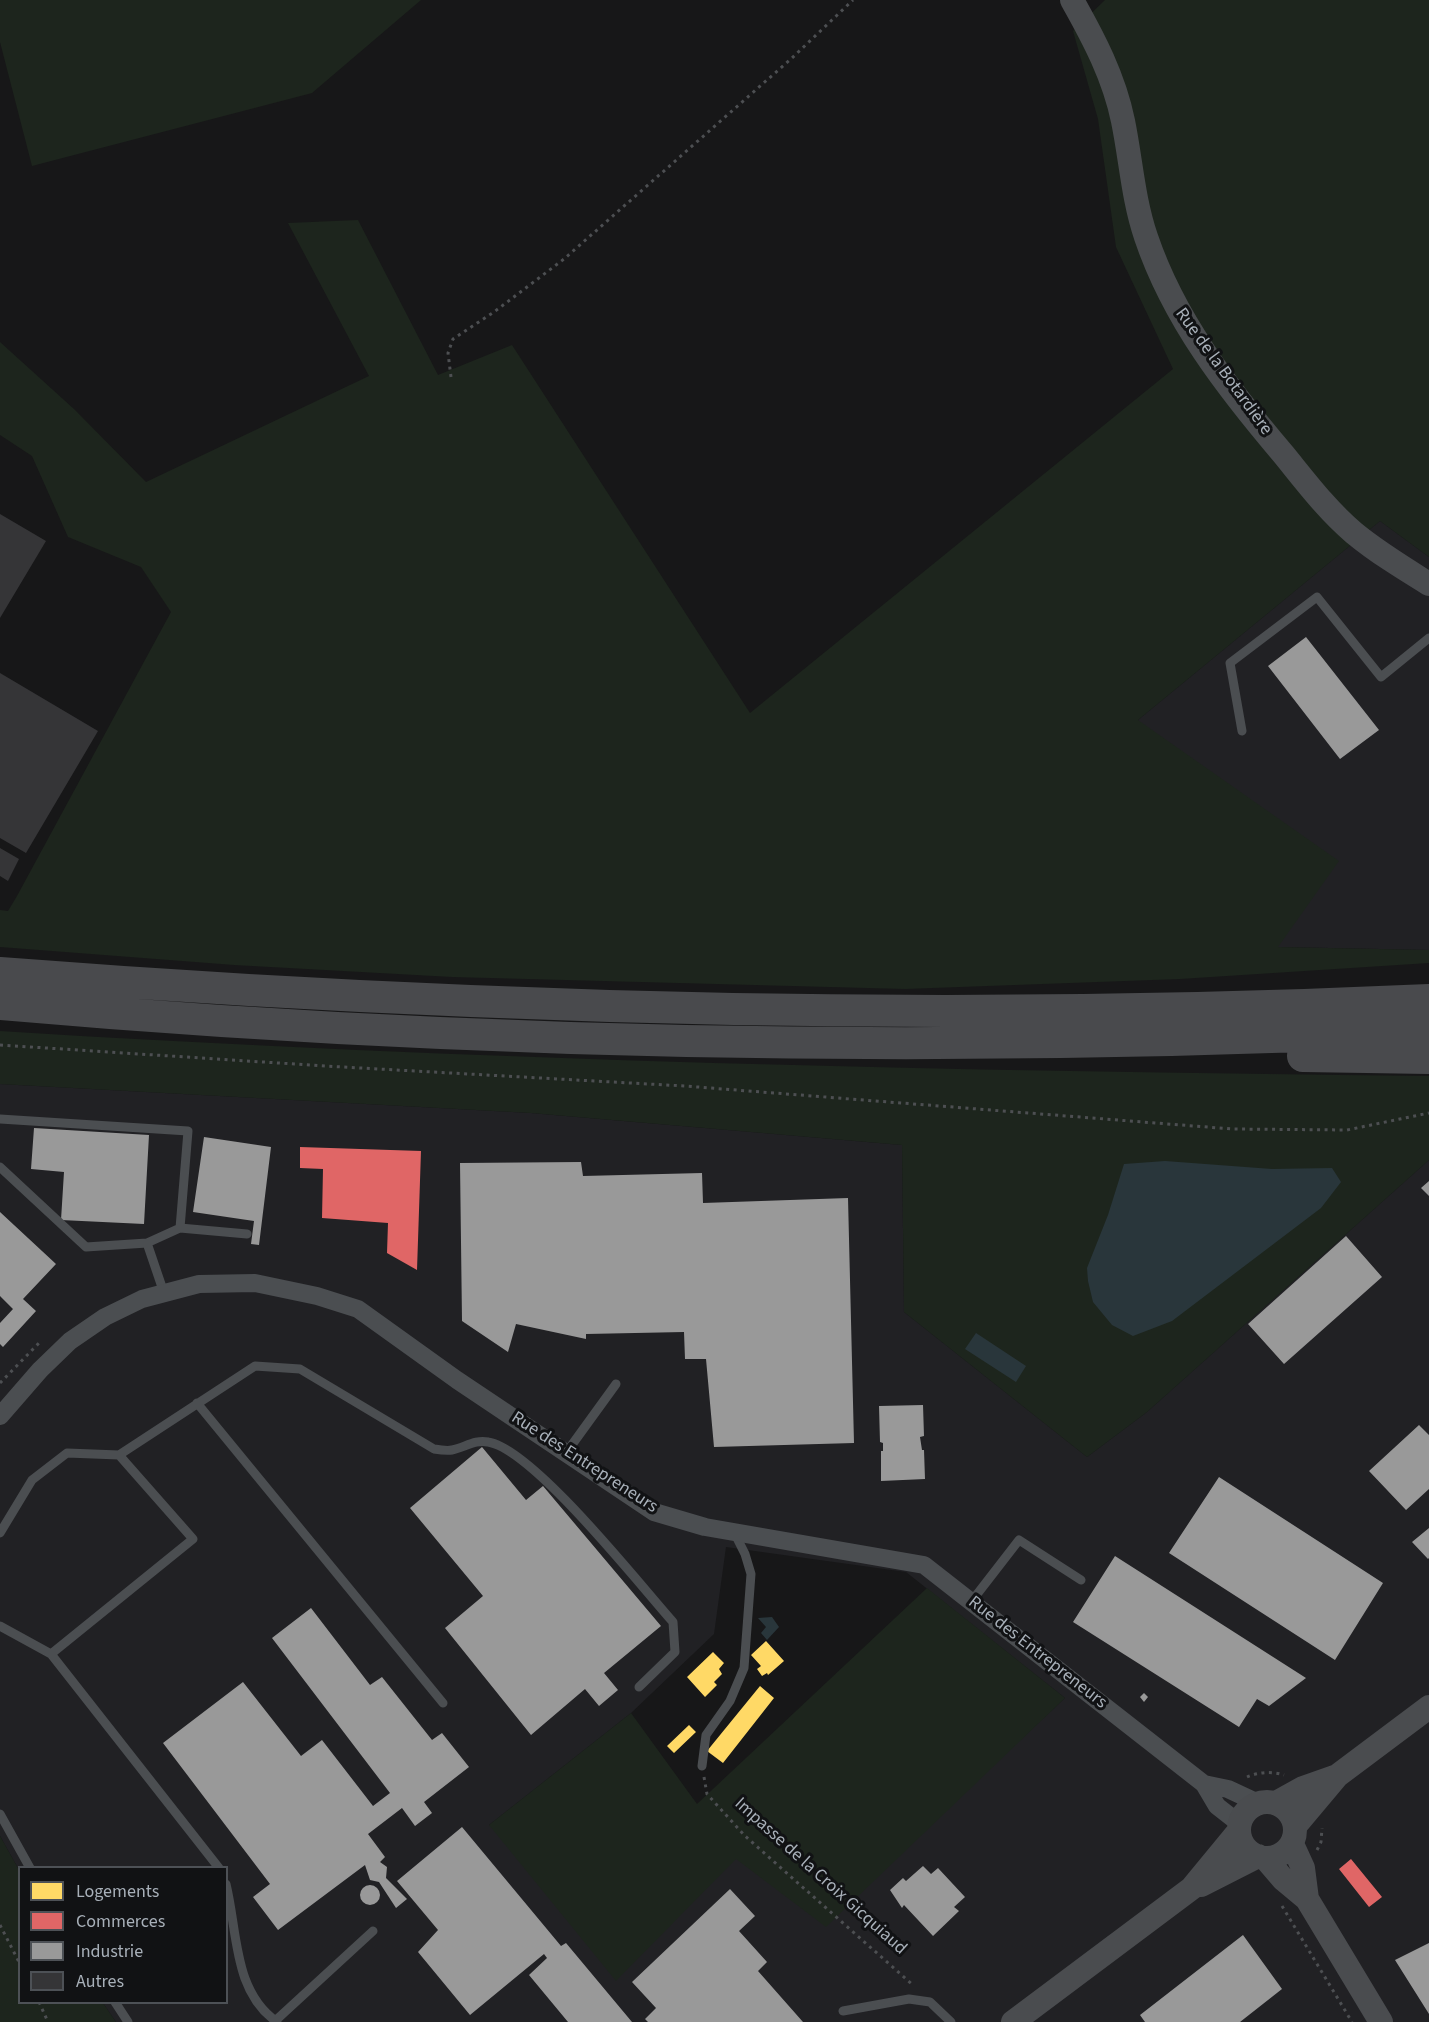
<!DOCTYPE html>
<html>
<head>
<meta charset="utf-8">
<style>
  body { margin:0 }
  #map { position:relative; width:1429px; height:2022px; overflow:hidden; background:#171718; font-family:"Source Sans 3",sans-serif }
  canvas { display:block }
  .legend { position:absolute; left:18px; top:1866px; width:210px; height:138px; box-sizing:border-box; background:#111214; border:2px solid #4d5156; margin:0; padding:8px 10px; list-style:none; font-size:18px; color:#a8b0b9 }
  .legend li { display:flex; align-items:center; gap:12px; height:30px }
  .legend b { width:30px; border:2px solid #4d5156 }
</style>
</head>
<body>
<div id="map">
<canvas width="1429" height="2022"></canvas>
<ul class="legend">
<li><b style="height:16px;background:#ffd966"></b>Logements</li>
<li><b style="height:16px;background:#e06666"></b>Commerces</li>
<li><b style="height:16px;background:#999"></b>Industrie</li>
<li><b style="height:16px;background:#353537"></b>Autres</li>
</ul>
</div>
<script>
const ctx = document.querySelector('canvas').getContext('2d');
ctx.lineJoin = 'round';
function fill(path, color) {
  ctx.fillStyle = color;
  ctx.fill(path, 'evenodd');
}
function stroke(path, color, width, dash) {
  ctx.strokeStyle = color;
  ctx.lineWidth = width;
  ctx.lineCap = dash ? 'butt' : 'round';
  ctx.setLineDash(dash || []);
  ctx.stroke(path);
}
function label(font, color, halo, rows, align = 'center') {
  ctx.font = font + ' "Source Sans 3",sans-serif';
  ctx.lineWidth = 6;
  ctx.setLineDash([]);
  ctx.textBaseline = 'middle';
  ctx.strokeStyle = halo;
  ctx.fillStyle = color;
  for (const [text, x, y, turn = 0] of rows) {
    ctx.save();
    ctx.translate(x, y);
    ctx.rotate((+turn || 0) * Math.PI / 180);
    ctx.textAlign = isNaN(turn) ? turn : align;
    if (halo) ctx.strokeText(text, 0, 0);
    ctx.fillText(text, 0, 0);
    ctx.restore();
  }
}
const built = new Path2D(`
  M1380 521 1429 557V950L1278 947 1138 720Z
  M0 1084 531 1113 902 1145 904 1312 1087 1457 1147 1412 1429 1160V2022H116L103 2003 226 2002V1868H20L19 1870 0 1836ZM726 1547 906 1572 1065 1698 941 1814 736 1859 489 1825 631 1713 714 1634Z`);
const green = new Path2D(`
  M0 0H421L312 93 32 166 0 42Z
  M1105 0H1429V557L1380 521 1138 720 1339 861 1278 947 1429 950V963L1180 979 905 989 452 977 234 965 0 947V910L8 911 17 896 171 612 141 567 68 537 32 456 0 435V342L74 409 146 482 369 376 288 223 358 220 438 375 512 345 750 713 1173 369 1116 247 1098 119 1073 31Z
  M0 1031C476 1061 952 1071 1429 1076V1160L1147 1412 1087 1457 904 1312 902 1145 531 1113 0 1084Z
  M927 1588 1065 1698 826 1927 736 1859 616 1981 489 1825 631 1713 697 1804Z
  M0 1836 19 1870 20 2002 103 2003 116 2022H0Z`);
const water = new Path2D(`
  M1165 1161 1272 1169 1332 1168 1341 1182 1321 1208 1172 1321 1133 1336 1112 1325 1093 1302 1088 1281 1087 1268 1108 1215 1124 1164Z
  M976 1333 1026 1366 1016 1382 965 1349Z
  M772 1617 779 1627 767 1640 761 1633 766 1627 758 1618Z`);
const homes = new Path2D(`
  M766 1641 784 1661 768 1675 767 1673 762 1676 757 1669 761 1666 751 1655Z
  M713 1652 724 1663 719 1669 722 1674 714 1682 717 1685 705 1697 687 1677Z
  M760 1686 774 1698 723 1763 707 1751Z
  M689 1725 696 1732 674 1753 667 1746Z`);
const shops = new Path2D(`
  M300 1147 421 1151 417 1270 387 1253 388 1223 322 1218 323 1169 300 1168Z
  M1351 1859 1382 1897 1369 1907 1339 1869Z`);
const industry = new Path2D(`
  M1306 637 1379 730 1340 759 1268 666Z
  M34 1128 149 1135 144 1224 61 1220 64 1172 31 1169Z
  M204 1137 271 1147 259 1245 251 1244 254 1221 193 1212Z
  M581 1162 583 1176 702 1173 703 1203 848 1198 854 1443 714 1447 706 1359H685L684 1332 586 1334V1339L516 1324 508 1352 462 1321 460 1163Z
  M1429 1181V1196L1421 1188Z
  M0 1212 56 1264 23 1299 36 1311 3 1347 0 1344V1323L13 1309 0 1296Z
  M1346 1236 1382 1277 1284 1364 1248 1324Z
  M923 1405 924 1436 920 1437 922 1450H924L925 1479 881 1481V1451H883V1443L880 1442 879 1406Z
  M1419 1425 1429 1435V1489L1406 1510 1369 1471Z
  M482 1447 526 1500 543 1486 661 1626 604 1673 618 1690 599 1706 585 1689 531 1735 445 1628 483 1596 410 1508Z
  M1219 1477 1383 1583 1335 1660 1169 1553Z
  M1429 1528V1558L1428 1559 1412 1542Z
  M1115 1556 1306 1678 1269 1706 1257 1699 1239 1727 1073 1622Z
  M311 1608 370 1685 382 1677 432 1740 442 1733 469 1767 424 1802 432 1813 415 1826 402 1808 368 1834 385 1857 380 1862 387 1867 386 1878 407 1899 396 1908 379 1882 370 1880 365 1865 278 1930 253 1897 270 1884 163 1743 243 1682 301 1756 322 1740 373 1806 390 1793 272 1638Z
  M1144 1693 1148 1697 1144 1702 1140 1697Z
  M462 1827 561 1946 566 1943 632 2022H568L529 1975 547 1958 544 1954 470 2015 418 1952 438 1930 397 1881Z
  M923 1866 931 1874 938 1868 965 1897 954 1907 959 1911 933 1936 904 1905 902 1908 890 1890 903 1878 906 1881Z
  M360 1895a10 10 0 1 1 20 0a10 10 0 1 1-20 0Z
  M730 1889 755 1916 739 1931 767 1962 758 1971 803 2022H648L645 2019 656 2008 632 1982Z
  M1243 1935 1282 1989 1240 2022H1145L1140 2015Z
  M1429 1943V2014L1395 1960Z`);
const building = new Path2D(`
  M0 514 46 541 0 618Z
  M0 673 98 731 26 853 0 838Z
  M0 848 19 859 8 881 0 876Z`);
const path = new Path2D(`
  M451 377 448 353 453 339 494 312 564 259 792 58 853 0
  M0 1045 325 1066 685 1086 1232 1129 1347 1130 1429 1113
  M0 1383 40 1342
  M704 1777 707 1794 745 1836 914 1986
  M1247 1777C1258 1772 1272 1771 1284 1775
  M1317 1850 1321 1842 1322 1828
  M1282 1906 1352 2022
  M0 1925 20 1964
  M39 2002 48 2022`);
const lane = new Path2D(`
  M1242 731 1230 663 1317 597 1381 677 1429 638
  M0 1119 188 1131 180 1228 147 1243 86 1247 0 1167
  M180 1228 247 1234
  M147 1243 164 1293
  M197 1403 443 1703
  M566 1453 616 1384
  M0 1533 32 1480 67 1453 119 1455 255 1366 300 1369 434 1449C440 1450 447 1451 452 1450 464 1448 475 1439 488 1442 533 1449 639 1584 673 1622L675 1652 639 1687
  M971 1602 1019 1540 1081 1580
  M0 1626 51 1654 193 1539 119 1455
  M51 1654 219 1868
  M702 1766 706 1735 730 1701 744 1668 751 1574 745 1554 734 1532
  M0 1814 30 1868
  M226 1884C238 1933 233 1991 277 2022
  M115 2002 128 2022
  M843 2011 909 1999 930 2002 951 2022
  M275 2021 373 1931`);
const street = new Path2D(`
  M0 1416 40 1370 70 1341 105 1317 142 1299 199 1284 255 1283 317 1296 358 1309 457 1380 654 1512 705 1527 924 1565 1204 1784 1217 1806 1240 1824
  M1204 1784 1228 1789 1258 1803`);
const secondary = new Path2D(`
  M1072 0C1094 39 1114 77 1123 121 1131 160 1133 199 1146 237 1174 320 1228 389 1284 455 1306 482 1327 510 1354 533 1377 552 1403 568 1429 584
  M1239 1830a28 28 0 1 1 56 0a28 28 0 1 1-56 0Z
  M1276 1803 1303 1788 1337 1776
  M1295 1826 1337 1776 1429 1707
  M1292 1844 1303 1868 1307 1899
  M1265 1858 1283 1879 1307 1899 1381 2022
  M1201 1885 1258 1856
  M1013 2022 1192 1888 1239 1831`);
const highway = new Path2D(`
  M0 973C475 1010 953 1022 1429 1000
  M0 1004C474 1046 954 1053 1429 1031
  M1303 1056 1429 1058`);
const streetNames = [
  ["Rue de la Botardière",1223,372,54],
  ["Rue des Entrepreneurs",584,1463,33],
  ["Rue des Entrepreneurs",1037,1653,38],
  ["Impasse de la Croix Gicquiaud",820,1877,42]
];
fill(built, '#212124');
fill(green, '#1d251d');
fill(water, '#29363b');
fill(homes, '#ffd966');
fill(shops, '#e06666');
fill(industry, '#999');
fill(building, '#353537');
stroke(path, '#4d4f52', 3, [3, 4.5]);
stroke(lane, '#4b4e51', 9);
stroke(street, '#4b4e51', 18);
stroke(secondary, '#4a4c4f', 24);
stroke(highway, '#494a4d', 32);
label('18px', '#a8b0b9', '#111214', streetNames);
</script>
</body>
</html>
